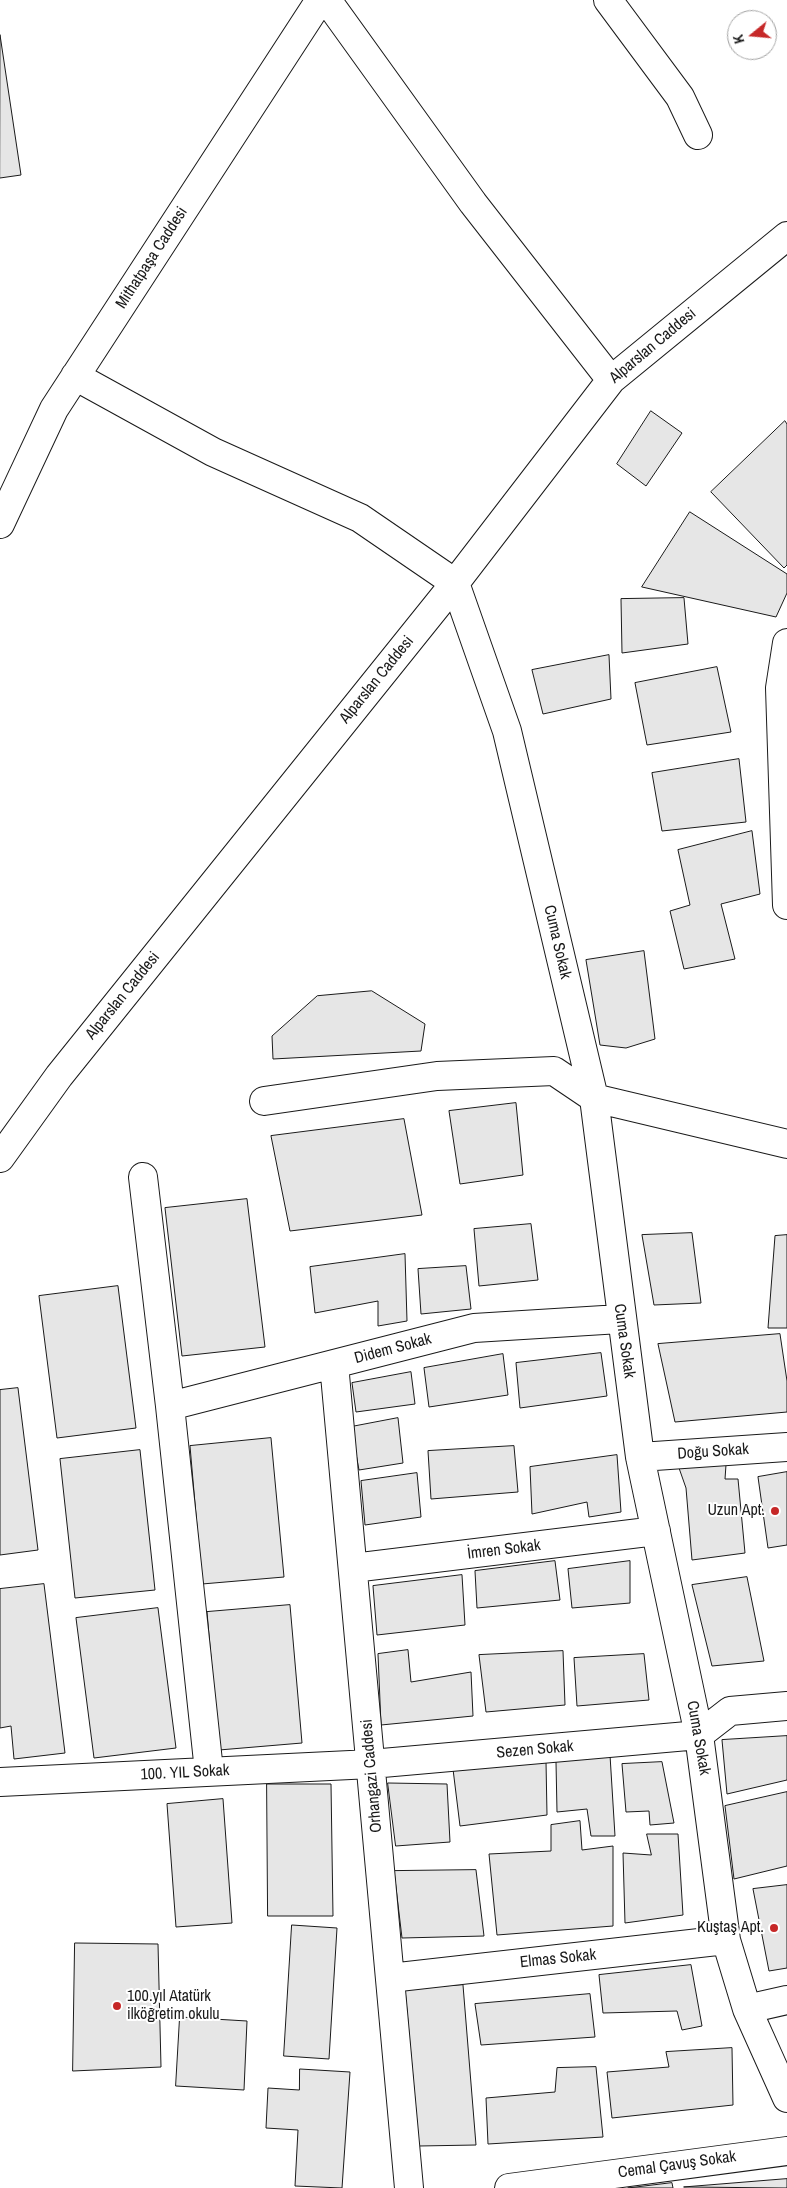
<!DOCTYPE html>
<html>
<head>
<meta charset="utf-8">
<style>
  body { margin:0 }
  #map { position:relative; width:787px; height:2188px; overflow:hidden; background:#fff; font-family:"Archivo Narrow",sans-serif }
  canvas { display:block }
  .north { position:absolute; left:727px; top:10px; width:50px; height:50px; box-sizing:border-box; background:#fff; border:1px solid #a3a3a3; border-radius:50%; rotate:253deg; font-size:14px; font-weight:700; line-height:20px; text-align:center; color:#1a1a1a }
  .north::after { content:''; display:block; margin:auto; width:18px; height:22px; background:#c62828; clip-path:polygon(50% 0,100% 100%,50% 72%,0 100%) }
</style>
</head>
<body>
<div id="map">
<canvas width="787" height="2188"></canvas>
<div class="north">K</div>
</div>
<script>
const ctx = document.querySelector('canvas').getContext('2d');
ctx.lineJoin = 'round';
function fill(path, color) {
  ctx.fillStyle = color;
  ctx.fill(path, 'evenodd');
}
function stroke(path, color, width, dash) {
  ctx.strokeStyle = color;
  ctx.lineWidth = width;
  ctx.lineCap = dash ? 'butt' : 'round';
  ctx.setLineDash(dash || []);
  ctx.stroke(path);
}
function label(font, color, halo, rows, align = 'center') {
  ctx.font = font + ' "Archivo Narrow",sans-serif';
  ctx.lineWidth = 4;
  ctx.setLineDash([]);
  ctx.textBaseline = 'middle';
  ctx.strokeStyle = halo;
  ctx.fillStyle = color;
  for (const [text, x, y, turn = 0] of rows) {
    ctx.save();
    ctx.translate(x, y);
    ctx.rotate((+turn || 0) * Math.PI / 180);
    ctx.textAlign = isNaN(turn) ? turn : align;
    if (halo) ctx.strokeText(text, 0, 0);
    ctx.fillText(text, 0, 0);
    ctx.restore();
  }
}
const building = new Path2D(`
  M0 35 21 175 0 178Z
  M651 411 682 433 646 486 617 464Z
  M785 421 787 424V565L784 568 711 492Z
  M690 512 787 574V593L776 617 642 587Z
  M684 598 688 644 622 653 621 599Z
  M609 655 611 699 543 714 532 670Z
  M717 667 731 732 647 745 635 683Z
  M739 759 746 822 662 831 652 773Z
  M752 831 760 894 721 904 735 959 684 969 670 911 690 905 678 850Z
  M644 951 655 1039 626 1048 600 1045 586 960Z
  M372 991 425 1024 421 1051 273 1059 272 1036 317 996Z
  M516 1103 523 1175 460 1184 449 1111Z
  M404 1119 422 1215 290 1231 271 1136Z
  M247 1199 265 1347 182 1356 165 1208Z
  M531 1224 538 1280 479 1286 474 1229Z
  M692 1233 701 1303 654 1305 642 1235Z
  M787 1235V1328H768L775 1236Z
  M405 1254 407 1321 378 1326V1301L315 1313 310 1267Z
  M466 1266 471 1309 421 1314 418 1269Z
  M118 1286 136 1428 57 1438 39 1296Z
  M780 1334 787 1381V1412L675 1422 658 1344Z
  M601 1353 607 1396 520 1408 516 1363Z
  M503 1354 508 1395 429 1407 424 1368Z
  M411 1372 415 1404 356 1412 352 1383Z
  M18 1388 38 1550 0 1555V1390Z
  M398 1418 403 1463 359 1470 351 1427Z
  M271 1438 284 1577 202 1584 190 1446Z
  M514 1446 518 1492 431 1499 428 1451Z
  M140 1450 155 1590 75 1598 60 1459Z
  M617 1455 621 1512 589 1517 587 1502 532 1514 530 1467Z
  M726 1465 725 1479H738L745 1553 692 1560 686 1488 679 1468Z
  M787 1472V1545L768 1548 758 1477Z
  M417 1473 421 1517 365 1525 361 1481Z
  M555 1561 560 1600 477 1608 475 1571Z
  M630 1561V1603L572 1608 568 1569Z
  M462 1575 465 1625 377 1635 373 1586Z
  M747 1577 764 1661 712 1666 692 1585Z
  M44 1584 65 1753 14 1759 11 1726 0 1728V1589Z
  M290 1605 302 1743 219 1750 207 1612Z
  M158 1608 176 1748 94 1758 76 1618Z
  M408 1650 411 1682 471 1672 473 1716 381 1725 378 1654Z
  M563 1651 565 1705 486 1712 479 1655Z
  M644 1654 649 1700 577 1706 574 1658Z
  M787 1736V1780L727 1794 722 1740Z
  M610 1755 615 1836H591L587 1809 557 1812 556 1762Z
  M546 1761 547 1815 460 1826 453 1769Z
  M662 1762 674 1823 650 1825 649 1811 626 1812 622 1764Z
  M388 1783 447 1784 450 1842 396 1846Z
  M267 1784H331L333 1916H268Z
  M787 1792V1866L734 1879 725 1806Z
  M223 1799 232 1923 176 1927 167 1804Z
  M580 1821 582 1850 613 1846V1926L497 1935 489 1854 551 1851V1825Z
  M647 1834H678L683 1915 625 1923 623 1853 651 1855Z
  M476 1870 484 1936 402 1938 394 1871Z
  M787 1885V1968L769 1971 753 1889Z
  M292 1925 337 1928 329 2059 284 2056Z
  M75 1943 158 1944 161 2067 73 2071Z
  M691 1965 702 2026 682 2030 677 2011 603 2013 599 1975Z
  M463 1985 476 2145 419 2146 405 1989Z
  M590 1994 595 2037 481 2045 475 2004Z
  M180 2017 247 2021 244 2090 176 2086Z
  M732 2048 733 2105 612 2118 607 2072 669 2067 666 2052Z
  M596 2067 603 2137 488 2144 486 2098 555 2092 557 2068Z
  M300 2069 350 2072 342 2188 295 2186 298 2130 266 2128 268 2088 299 2090Z
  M787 2179V2188L684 2187Z
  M672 2183 673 2188H628Z`);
const minor = new Path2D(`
  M327 0 473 203 611 380
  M608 0 680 97 698 135
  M75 376 213 452 360 518 455 583 507 731 594 1098 640 1457 699 1735 726 1940 747 2009 787 2098
  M0 524 54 409 320 0
  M787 643 780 688 787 905
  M264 1101 437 1076 554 1071 594 1098 787 1144
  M0 1158 59 1076 455 583 611 380 787 236
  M143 1177 170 1406 209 1771
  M334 1364 409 2188
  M170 1406 474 1328 620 1319
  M640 1457 787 1447
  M353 1568 656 1531
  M0 1782 371 1764 699 1735 730 1711 787 1706
  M390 1978 726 1940
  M747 2009 787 2000
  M509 2188 787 2151`);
const markers = [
  [775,1511,5,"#c62828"],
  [774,1928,5,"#c62828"],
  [117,2006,5,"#c62828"]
];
const streetNames = [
  ["Mithatpaşa Caddesi",152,258,-57],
  ["Alparslan Caddesi",653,346,-40],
  ["Alparslan Caddesi",377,680,-51],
  ["Cuma Sokak",557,942,77],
  ["Alparslan Caddesi",123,996,-51],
  ["Cuma Sokak",624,1341,82],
  ["Didem Sokak",393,1349,-15],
  ["Doğu Sokak",713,1452,-4],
  ["İmren Sokak",504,1550,-7],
  ["Cuma Sokak",698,1738,80],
  ["Sezen Sokak",535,1750,-5],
  ["100. YIL Sokak",185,1773,-3],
  ["Orhangazi Caddesi",372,1776,-95],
  ["Elmas Sokak",558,1959,-6],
  ["Cemal Çavuş Sokak",677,2165,-8]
];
const poiNames = [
  ["Uzun Apt.",765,1511],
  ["Kuştaş Apt.",764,1928],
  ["100.yıl Atatürk",127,1997,"left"],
  ["ilköğretim okulu",127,2015,"left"]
];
fill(building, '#e6e6e6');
stroke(building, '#1a1a1a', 1);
stroke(minor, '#1a1a1a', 30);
stroke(minor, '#fff', 28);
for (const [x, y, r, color] of markers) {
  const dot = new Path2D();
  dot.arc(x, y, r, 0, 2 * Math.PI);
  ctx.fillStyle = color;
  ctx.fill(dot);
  stroke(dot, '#fff', 2);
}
label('16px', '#1a1a1a', '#fff', streetNames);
label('16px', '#1a1a1a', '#fff', poiNames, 'right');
</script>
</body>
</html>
